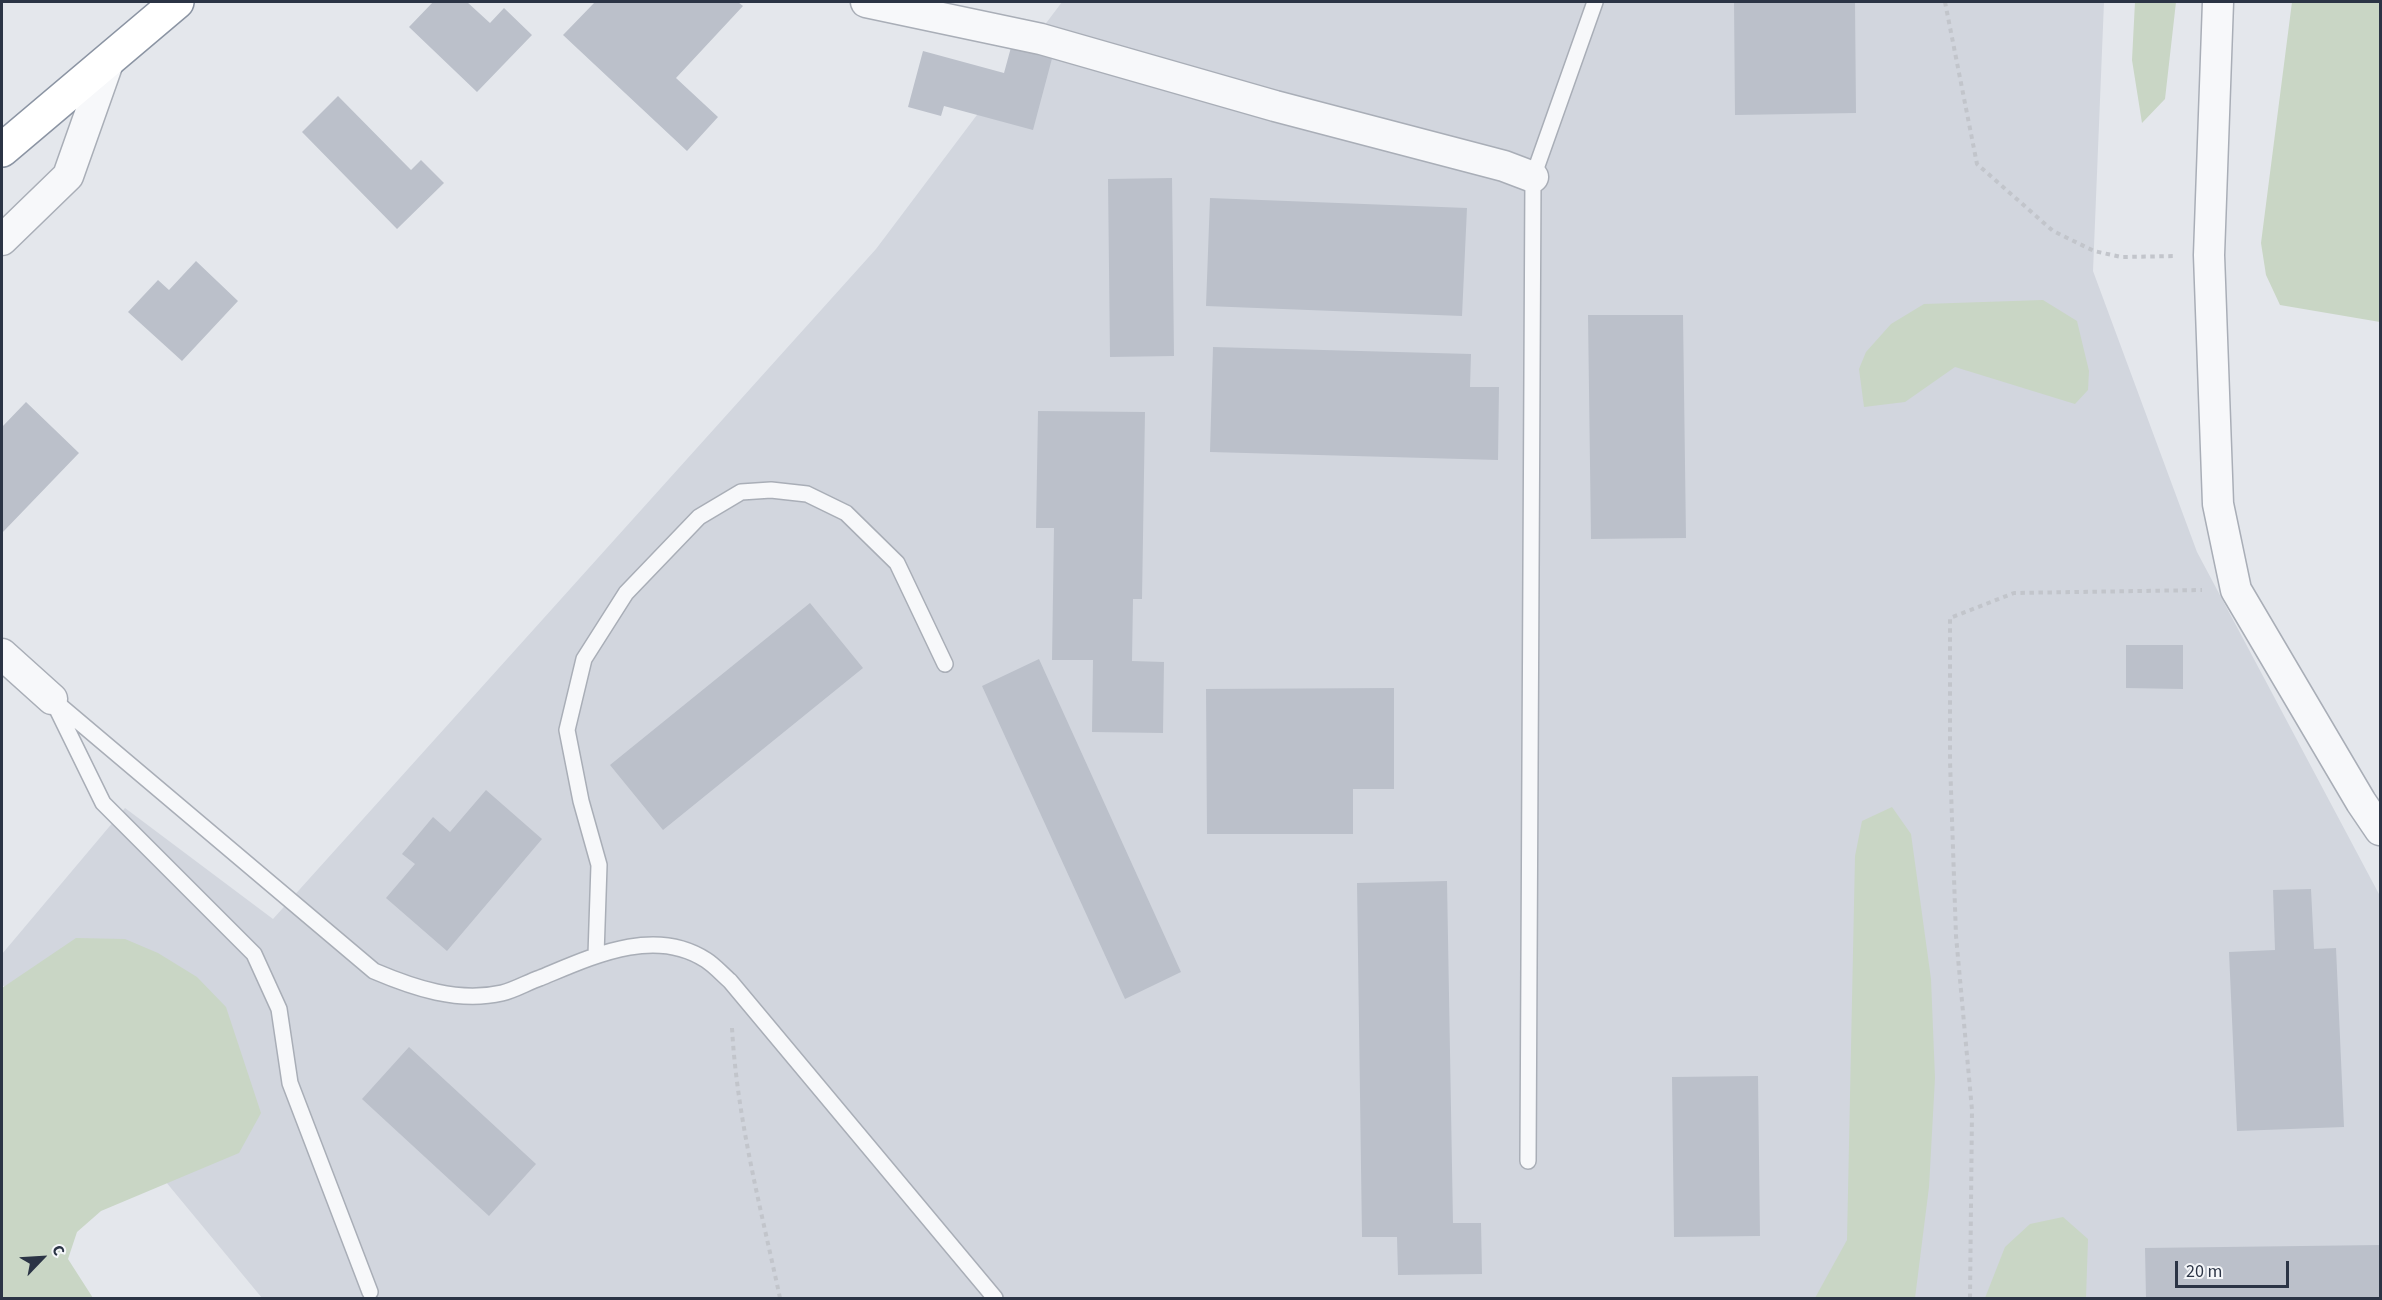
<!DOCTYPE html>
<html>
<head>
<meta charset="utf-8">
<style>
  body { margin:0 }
  #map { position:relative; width:2382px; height:1300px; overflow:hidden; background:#e4e7ec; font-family:"Source Sans 3",sans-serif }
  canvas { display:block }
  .frame { position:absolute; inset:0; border:3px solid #2b3445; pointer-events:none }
  .north { position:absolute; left:12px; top:1228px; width:60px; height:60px; -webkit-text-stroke:4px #f4f6f9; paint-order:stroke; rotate:65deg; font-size:16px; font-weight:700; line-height:24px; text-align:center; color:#2b3445 }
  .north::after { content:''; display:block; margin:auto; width:21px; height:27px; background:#2b3445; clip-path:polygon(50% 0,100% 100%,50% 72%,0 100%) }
  .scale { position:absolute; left:2175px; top:1261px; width:114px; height:27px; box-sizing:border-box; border:3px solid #2b3445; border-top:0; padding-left:8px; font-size:18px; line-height:21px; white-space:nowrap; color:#2b3445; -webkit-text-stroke:4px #f4f6f9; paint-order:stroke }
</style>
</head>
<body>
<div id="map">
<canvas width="2382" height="1300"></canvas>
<div class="frame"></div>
<div class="north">С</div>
<div class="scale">20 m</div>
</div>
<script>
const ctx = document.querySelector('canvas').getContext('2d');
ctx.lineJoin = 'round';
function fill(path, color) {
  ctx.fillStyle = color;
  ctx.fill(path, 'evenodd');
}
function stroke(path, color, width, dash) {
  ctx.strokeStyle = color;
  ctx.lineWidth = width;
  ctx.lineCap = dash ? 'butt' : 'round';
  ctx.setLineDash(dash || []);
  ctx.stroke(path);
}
const built = new Path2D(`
  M1062 2H2104L2093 271 2197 552 2380 896V1298H262L2 984V954L125 808 273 919 876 249Z`);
const green = new Path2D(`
  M2135 2H2176L2165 99 2142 123 2132 60Z
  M2292 2H2380V322L2280 305 2266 275 2261 243Z
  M2043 300 2077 321 2089 371 2088 390 2075 404 1955 367 1905 402 1864 407 1859 369 1866 352 1891 324 1924 304Z
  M1892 807 1911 834 1931 979 1935 1078 1929 1187 1915 1298H1815L1847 1240 1855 856 1862 821Z
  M76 938 125 939 158 953 197 977 226 1007 261 1113 239 1153 101 1211 77 1232 68 1259 93 1298H2V988Z
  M2063 1217 2088 1239 2086 1298H1985L2005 1247 2030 1224Z`);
const building = new Path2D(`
  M433 2H467L490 23 504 8 532 35 477 92 409 27Z
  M595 2H738L743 6 676 78 718 117 687 151 563 35Z
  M1734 2H1855L1856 113 1735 115Z
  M1013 40 1054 51 1033 130 944 106 941 116 908 107 923 51 1004 73Z
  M338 96 411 170 421 160 444 183 397 229 302 132Z
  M1172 178 1174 356 1110 357 1108 179Z
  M1210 198 1467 208 1462 316 1206 306Z
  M196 261 238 301 182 361 128 312 158 280 169 290Z
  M1588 315H1683L1686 538 1591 539Z
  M1213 347 1471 354 1470 387H1499L1498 460 1210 452Z
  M26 402 79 453 2 533V427Z
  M1038 411 1145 412 1142 599H1133L1132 661 1164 662 1163 733 1092 732 1093 660H1052L1054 528H1036Z
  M810 603 863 668 663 830 610 765Z
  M2126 645H2183V689L2126 688Z
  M1039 659 1181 972 1125 999 982 686Z
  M1394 688V789H1353V834H1207L1206 689Z
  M486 790 542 839 447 951 386 898 415 864 402 854 433 817 450 832Z
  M1447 881 1453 1223H1481L1482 1274 1398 1275 1397 1237H1362L1357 883Z
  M2311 889 2314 949 2336 948 2344 1127 2237 1131 2229 952 2275 950 2273 890Z
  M409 1047 536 1164 489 1216 362 1099Z
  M1758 1076 1760 1236 1674 1237 1672 1077Z
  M2380 1245V1298H2146L2145 1248Z`);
const path = new Path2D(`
  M1945 2 1977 164 2053 231 2094 251 2121 257 2176 256
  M732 1028C737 1119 761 1209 780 1298
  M1970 1298 1972 1110 1956 936 1950 761V618L2014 593 2202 590`);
const service = new Path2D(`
  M52 699 374 971C414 988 458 1003 502 993 515 990 528 982 540 978 591 957 654 926 706 960 714 965 722 974 730 981L995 1298
  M56 707 103 803 254 954 279 1009 290 1083 370 1292
  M596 955 599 865 581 801 567 730 584 659 626 593 699 517 741 492 771 490 807 494 846 513 897 563 945 664
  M1528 1161 1533 177 1595 2`);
const minor = new Path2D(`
  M866 2 1041 39 1275 106 1504 166 1533 177
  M2218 2 2209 255 2218 504 2236 590 2361 802 2380 830
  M2 240 68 176 109 60
  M2 654 52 699`);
const trunk = new Path2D(`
  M2 150 177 2`);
fill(built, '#d2d6de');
fill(green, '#c9d6c5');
fill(building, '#bbc0ca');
stroke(service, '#a9aeb7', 18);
stroke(minor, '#a9aeb7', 33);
stroke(trunk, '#8b94a3', 36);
stroke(path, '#c2c5cb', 4, [4.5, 4.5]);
stroke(service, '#f7f8fa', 15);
stroke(minor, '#f7f8fa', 30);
stroke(trunk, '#fff', 33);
</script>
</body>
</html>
